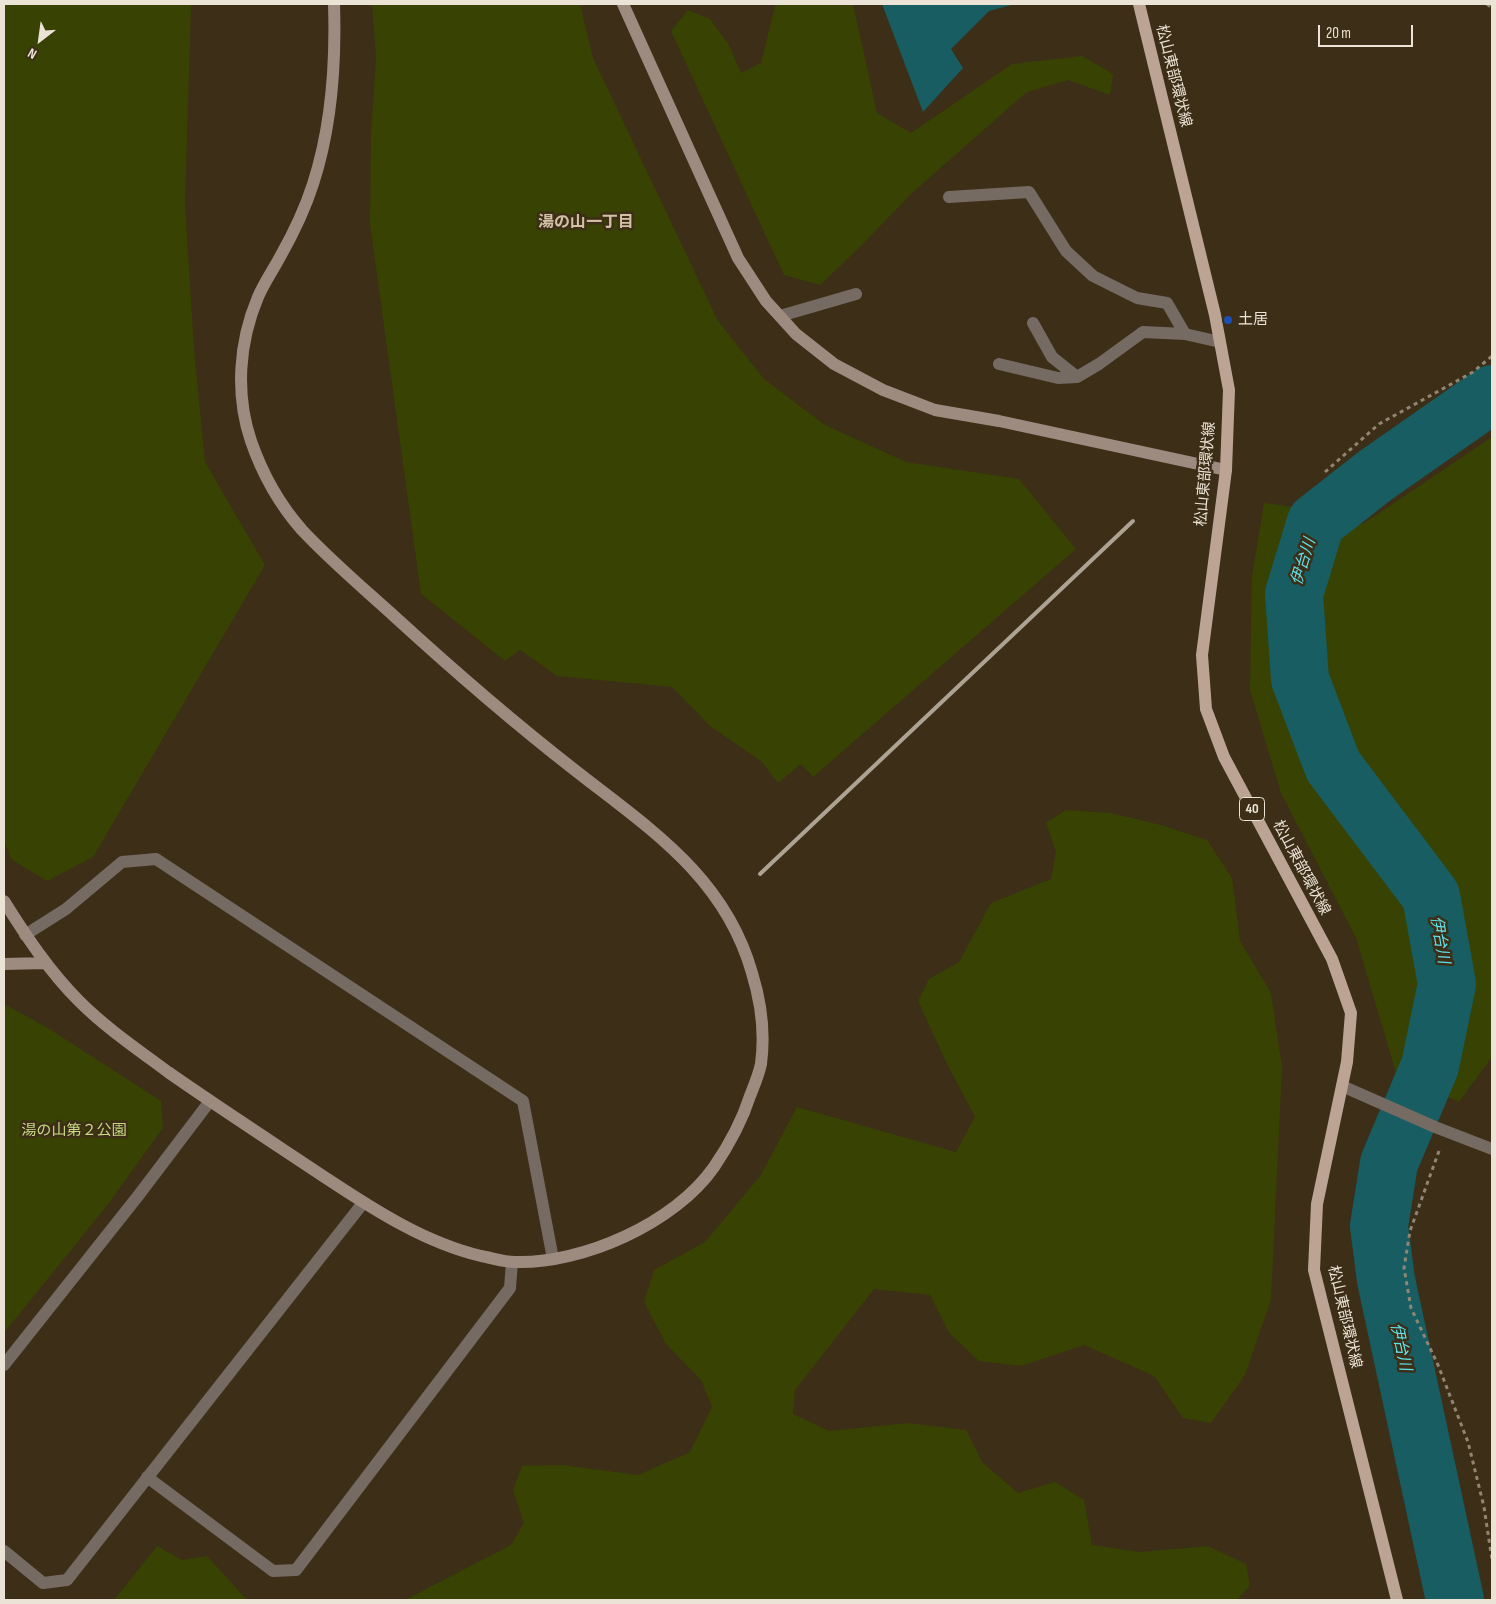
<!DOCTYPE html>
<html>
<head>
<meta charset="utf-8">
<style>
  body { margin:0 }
  #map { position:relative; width:1496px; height:1604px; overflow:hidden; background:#3c2e17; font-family:"Sofia Sans Condensed",sans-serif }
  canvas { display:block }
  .frame { position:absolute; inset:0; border:5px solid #ebe3d5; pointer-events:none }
  .north { position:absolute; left:15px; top:15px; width:50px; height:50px; -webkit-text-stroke:4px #3c2e17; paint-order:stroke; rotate:210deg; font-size:14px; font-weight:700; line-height:20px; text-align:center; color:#ebe3d5 }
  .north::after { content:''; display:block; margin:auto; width:18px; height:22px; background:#ebe3d5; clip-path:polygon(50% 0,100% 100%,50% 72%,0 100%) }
  .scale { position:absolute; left:1318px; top:25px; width:95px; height:22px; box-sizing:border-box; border:2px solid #ebe3d5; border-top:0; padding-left:6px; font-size:15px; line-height:18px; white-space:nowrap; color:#ebe3d5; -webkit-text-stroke:4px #3c2e17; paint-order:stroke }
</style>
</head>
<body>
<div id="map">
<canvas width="1496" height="1604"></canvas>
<div class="frame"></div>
<div class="north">N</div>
<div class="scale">20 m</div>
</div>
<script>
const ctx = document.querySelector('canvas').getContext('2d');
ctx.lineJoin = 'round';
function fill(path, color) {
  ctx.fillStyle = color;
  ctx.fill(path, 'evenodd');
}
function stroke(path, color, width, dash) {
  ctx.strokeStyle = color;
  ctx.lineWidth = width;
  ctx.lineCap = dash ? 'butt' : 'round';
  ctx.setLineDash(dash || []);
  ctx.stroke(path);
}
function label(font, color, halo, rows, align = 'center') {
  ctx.font = font + ' "Sofia Sans Condensed","Noto Sans JP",sans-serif';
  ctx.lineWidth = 5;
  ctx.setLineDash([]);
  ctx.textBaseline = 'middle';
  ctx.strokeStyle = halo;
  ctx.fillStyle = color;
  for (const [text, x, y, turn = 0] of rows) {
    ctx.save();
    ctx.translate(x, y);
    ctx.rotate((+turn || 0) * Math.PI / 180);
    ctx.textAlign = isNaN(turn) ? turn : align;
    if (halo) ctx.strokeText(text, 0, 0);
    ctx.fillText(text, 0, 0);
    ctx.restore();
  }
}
const green = new Path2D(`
  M4 4H191L185 205 194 349 205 462 265 565 93 857 47 881 11 859 4 840Z
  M372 4H580L593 58 718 321 764 379 825 425 906 462 1019 479 1076 549 813 777 801 764 778 783 762 762 710 726 672 687 557 676 520 650 505 661 421 594 370 224 371 136 376 56Z
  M778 4H852L854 8 877 113 911 133 1012 64 1082 56 1113 74 1110 95 1068 80 1027 92 912 193 861 246 820 285 784 275 671 31 688 10 710 19 729 45 741 73 761 63 775 6Z
  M1492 437V1057L1459 1102 1397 1076 1356 938 1281 793 1250 690 1252 576 1264 503 1307 509 1363 524Z
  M1066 810 1111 813 1161 825 1207 840 1232 878 1240 941 1271 993 1282 1067 1271 1300 1245 1375 1211 1423 1183 1418 1154 1376 1084 1345 1021 1366 979 1361 949 1333 930 1295 874 1289 795 1390 793 1414 829 1431 908 1423 966 1430 982 1462 1018 1493 1055 1482 1084 1500 1092 1545 1140 1552 1208 1546 1246 1564 1250 1586 1237 1600H405L511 1545 524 1523 513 1490 522 1466 562 1465 638 1475 690 1452 712 1407 701 1380 666 1344 644 1302 654 1270 705 1242 761 1175 797 1107 956 1152 975 1117 947 1064 918 1001 929 979 959 962 991 903 1051 879 1056 852 1046 823Z
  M4 1004 48 1028 161 1101 163 1128 109 1203 4 1333Z
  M157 1546 182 1560 207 1556 247 1600H114Z`);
const water = new Path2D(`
  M882 4H1015L989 11 951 49 963 68 923 112Z`);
const river = new Path2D(`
  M1455 1600 1386 1280 1379 1226 1389 1163 1430 1066 1447 984 1431 896 1333 766 1300 679 1294 594 1316 522 1376 475 1492 394`);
const path = new Path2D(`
  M1487 4 1492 8
  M1325 472 1379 424 1473 372 1492 356
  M1439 1151 1410 1231 1404 1268 1411 1308 1438 1365 1468 1442 1484 1507 1492 1560`);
const street = new Path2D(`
  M949 197 1029 192 1066 251 1093 276 1137 298 1167 303 1185 334
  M780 316 856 294
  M1033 323 1052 357 1077 377
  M999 364 1058 378 1077 377 1099 364 1143 332 1185 334 1220 342
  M25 935 66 909 122 862 156 859 523 1101 553 1259
  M1342 1086 1435 1127 1492 1149
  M4 1365 138 1196 210 1101
  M147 1477 273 1571 296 1570 510 1288 512 1262
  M4 1551 43 1583 67 1580 363 1203`);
const secondary = new Path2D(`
  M623 4 738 258 766 301 796 334 834 364 883 390 935 410 999 421 1226 470
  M4 901C26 936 49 971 79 1001 106 1028 137 1049 168 1072 221 1109 275 1144 329 1180 376 1211 426 1243 481 1256 492 1258 504 1262 515 1262 583 1264 675 1223 714 1167 729 1145 742 1121 750 1096 754 1086 759 1074 761 1064 765 1034 761 1002 752 973 725 877 650 829 576 771 513 722 453 670 394 616 363 588 330 560 302 530 280 505 262 473 251 441 235 394 239 342 258 297 264 283 273 270 280 257 293 234 305 209 313 184 332 126 336 65 334 4
  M4 964 46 963`);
const primary = new Path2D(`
  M1139 4 1215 315 1229 390 1226 470 1202 655 1206 709 1224 757 1332 959 1351 1013 1347 1062 1317 1204 1314 1270 1397 1600`);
const rail = new Path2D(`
  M760 874 1133 521`);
const markers = [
  [1228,320,5,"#1a4fb4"]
];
const shields = [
  [1252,809,25]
];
const shieldNames = [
  ["40",1252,809]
];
const streetNames = [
  ["松山東部環状線",1173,76,76],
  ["松山東部環状線",1206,474,-85],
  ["松山東部環状線",1301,868,62],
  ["松山東部環状線",1344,1317,77]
];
const poiNames = [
  ["土居",1238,320]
];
const parkNames = [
  ["湯の山第２公園",74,1131]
];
const neighbourhoodNames = [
  ["湯の山一丁目",586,223]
];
const waterNames = [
  ["伊台川",1304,562,-73],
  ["伊台川",1439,940,80],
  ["伊台川",1400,1347,78]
];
fill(green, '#384202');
fill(water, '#175d62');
stroke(river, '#175d62', 58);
stroke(path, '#918674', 3, [4, 4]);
stroke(street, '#766b63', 12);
stroke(secondary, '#9e8b80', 12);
stroke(primary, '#bca495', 12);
stroke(rail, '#ada392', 4);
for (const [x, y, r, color] of markers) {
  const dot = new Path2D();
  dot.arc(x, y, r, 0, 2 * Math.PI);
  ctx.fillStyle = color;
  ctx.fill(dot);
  stroke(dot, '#3c2e17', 2);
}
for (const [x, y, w] of shields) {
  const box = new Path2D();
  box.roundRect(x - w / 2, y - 11.5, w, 23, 4);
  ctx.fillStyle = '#3c2e17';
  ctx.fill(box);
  stroke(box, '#ebe3d5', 1);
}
label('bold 14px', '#ebe3d5', null, shieldNames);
label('15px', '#ebe3d5', '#3c2e17', streetNames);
label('15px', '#ebe3d5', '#3c2e17', poiNames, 'left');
label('15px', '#c6d982', '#3c2e17', parkNames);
label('bold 16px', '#d3c1a6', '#3c2e17', neighbourhoodNames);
label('italic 16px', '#5fe1ea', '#3c2e17', waterNames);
</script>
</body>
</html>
